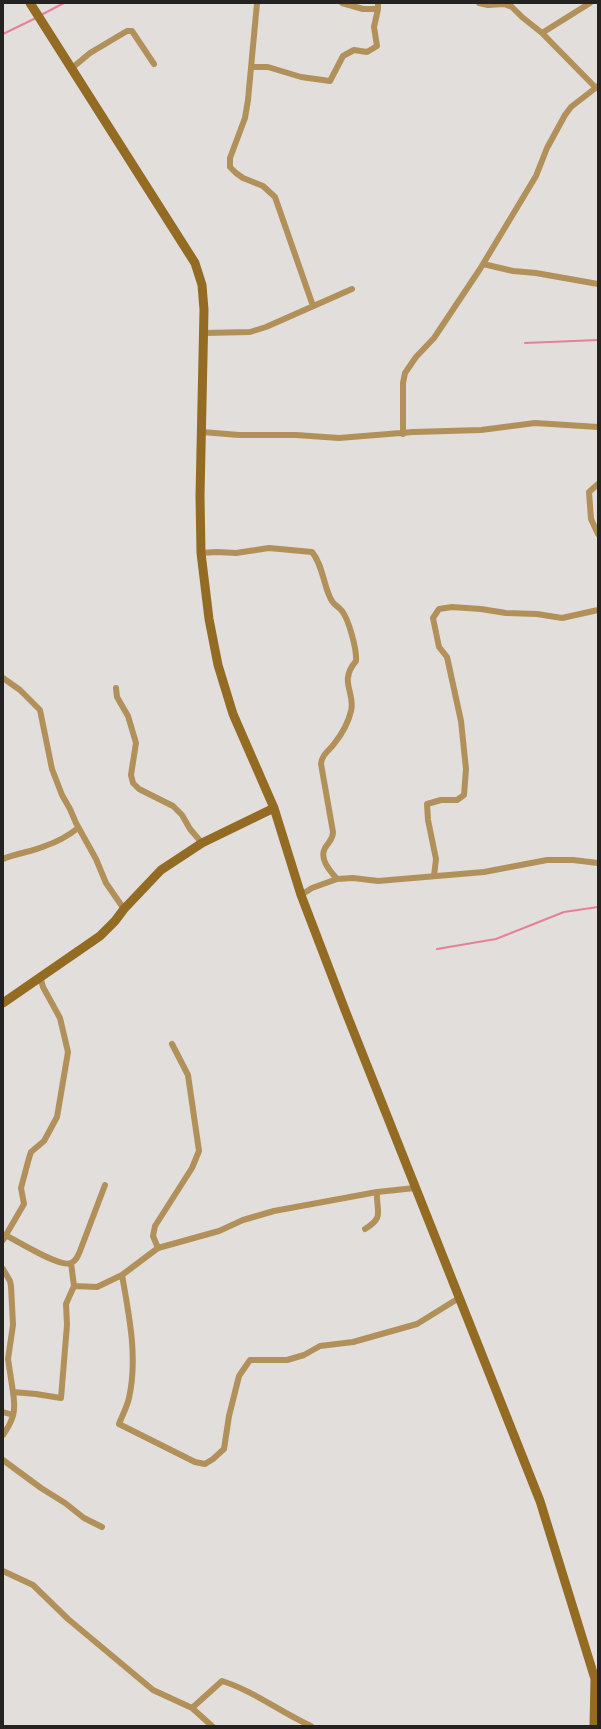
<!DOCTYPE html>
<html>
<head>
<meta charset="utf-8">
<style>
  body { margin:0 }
  #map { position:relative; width:601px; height:1729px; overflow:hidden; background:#e2dedc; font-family:"Titillium Web",sans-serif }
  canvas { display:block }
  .frame { position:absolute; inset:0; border:4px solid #242322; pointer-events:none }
</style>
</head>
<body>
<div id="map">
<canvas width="601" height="1729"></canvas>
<div class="frame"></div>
</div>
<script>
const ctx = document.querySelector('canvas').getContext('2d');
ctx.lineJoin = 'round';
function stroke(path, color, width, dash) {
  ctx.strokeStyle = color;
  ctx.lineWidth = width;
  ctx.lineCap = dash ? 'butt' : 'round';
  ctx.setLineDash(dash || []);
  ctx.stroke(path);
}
const stream = new Path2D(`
  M41 15 64 3
  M3 34 36 18
  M525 343 598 340
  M437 949 496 939 564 912 598 907`);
const street = new Path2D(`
  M257 3 248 100 245 118 230 158V167L236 173 243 178 263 186 275 197 313 306
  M342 3 363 9H378V3
  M479 3 488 5 504 4 512 7 522 17 542 33 596 88
  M542 33 590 3
  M251 67H268L301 77 330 81 343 56 354 50 367 52 377 46 374 27 378 9
  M72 68 90 53 127 31H132L154 64
  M483 264 513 271 536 273 598 284
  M204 333 250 332 266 327 352 289
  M202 432 239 435H296L339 438 413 432 481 430 535 423 598 427
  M403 434V383L405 373 416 357 434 338 480 269 536 176 547 148 565 115 571 107 598 86
  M598 484 589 492 591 519 598 534
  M201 553 217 552 236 553 269 548 312 552C322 564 323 581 329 595 333 606 336 604 342 611 349 620 357 650 356 661 338 682 356 693 351 711 348 724 342 734 334 744 329 751 322 754 321 764L333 832C333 840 329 841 325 848 319 859 330 871 337 879
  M3 678 20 690 40 710 52 769 62 795 70 809 76 823 96 859 106 883 124 909
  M116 688 117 697 128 716 136 743 131 775 133 783 139 789 173 806 182 815 190 829 202 843
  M3 859C17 853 31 852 45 846 57 842 68 836 78 828
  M434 876 436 859 428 820 427 804 441 800H457L464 795 466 769 461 721 447 657 439 647 433 618 439 609 452 607 481 609 506 613 537 614 562 618 598 610
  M301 895 312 888 337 879 353 878 378 881 484 872 547 860H573L598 863
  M172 1044 188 1075 199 1151 192 1168 155 1226 153 1236 158 1248 219 1231 243 1220 274 1211 377 1192 415 1188
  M365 1229C385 1217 376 1212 377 1192
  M5 1235C18 1241 60 1268 71 1263 76 1261 78 1256 80 1251L105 1185
  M3 1240 24 1204 21 1188 29 1158 31 1152 44 1141 57 1117 68 1052 60 1018 43 987 40 976
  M71 1263 74 1286
  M3 1269 10 1281 11 1286 13 1325 8 1359 13 1392
  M122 1275C129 1315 138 1357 129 1398 127 1407 122 1416 119 1424L195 1462 205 1464 213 1459 224 1449 229 1416 239 1376 250 1360H287L304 1355 320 1346 353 1342 417 1324 459 1298
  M3 1412 13 1415
  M3 1435C14 1419 16 1411 13 1392L36 1394 61 1398 67 1325 66 1304 74 1286 97 1287 122 1275 158 1248
  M3 1460 41 1488 65 1503 84 1518 102 1527
  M3 1571 33 1585 68 1619 153 1690 192 1708 212 1726
  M192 1708 222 1681C254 1691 280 1712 311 1726`);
const secondary = new Path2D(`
  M30 3 195 263 202 285 204 310 200 496 201 553 209 619 218 665 233 714 274 808 301 895 345 1010 540 1501 595 1679 594 1726
  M3 1003 100 936 115 921 124 909 161 870 202 843 274 808`);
stroke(stream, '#e58197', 2);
stroke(street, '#b29059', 6);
stroke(secondary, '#936b23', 9);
</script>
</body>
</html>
